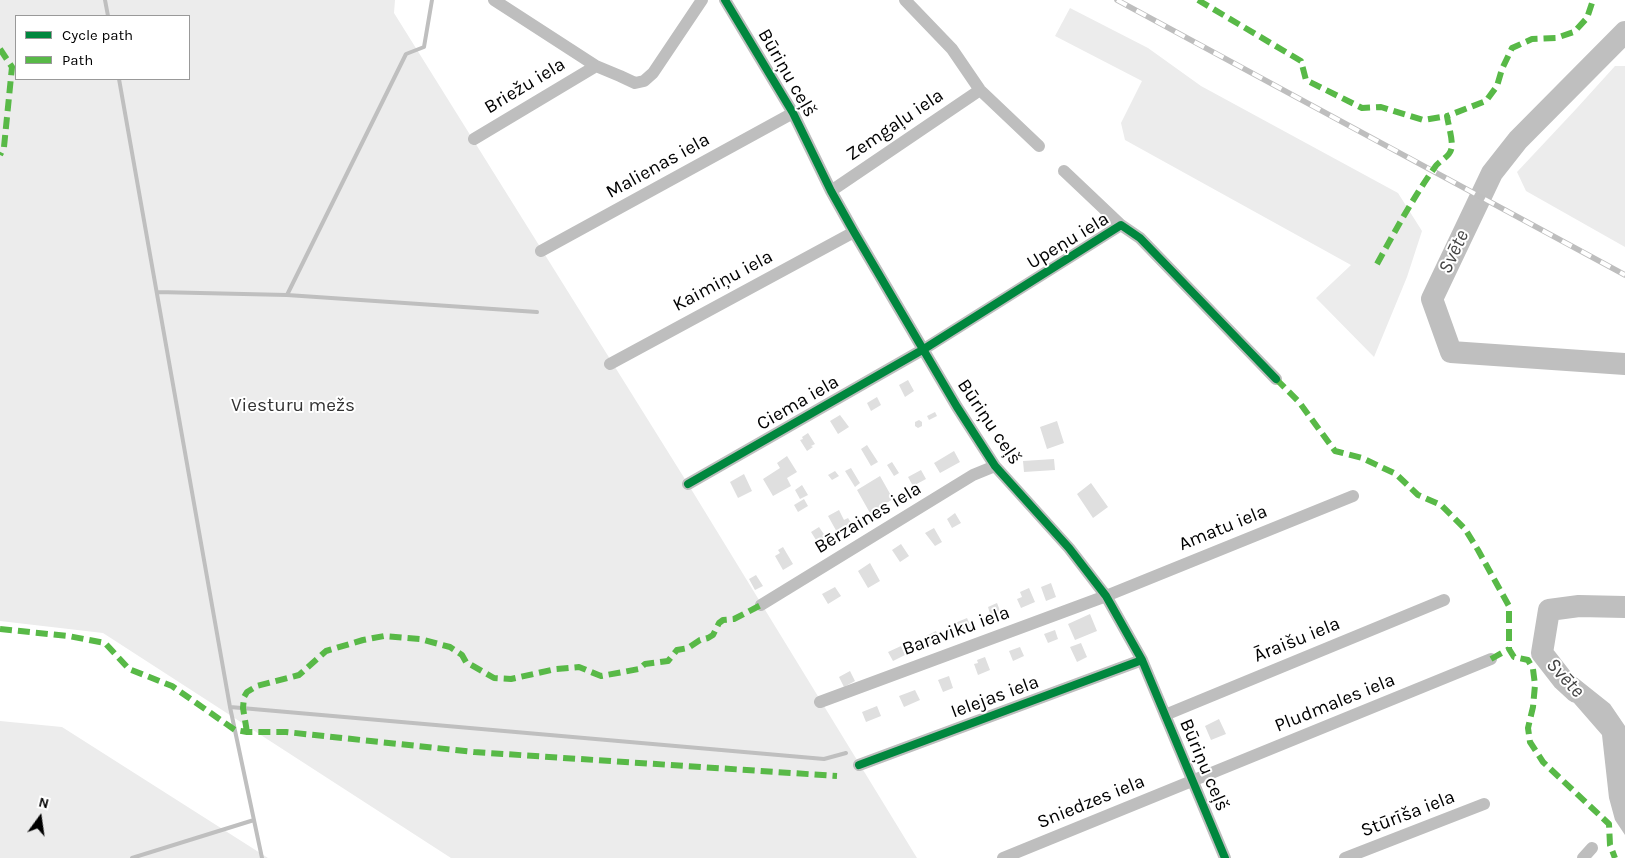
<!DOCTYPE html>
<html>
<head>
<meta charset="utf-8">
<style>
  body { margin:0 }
  #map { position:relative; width:1625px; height:858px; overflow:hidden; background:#fff; font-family:Karla,sans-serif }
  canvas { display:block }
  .legend { position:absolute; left:15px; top:15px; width:175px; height:65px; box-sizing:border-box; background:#fff; border:1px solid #999; margin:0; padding:6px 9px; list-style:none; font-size:15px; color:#000 }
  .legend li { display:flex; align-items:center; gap:10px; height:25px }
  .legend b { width:25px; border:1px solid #999 }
  .north { position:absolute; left:15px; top:793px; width:50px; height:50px; -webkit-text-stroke:4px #fff; paint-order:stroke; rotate:14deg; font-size:14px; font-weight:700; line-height:20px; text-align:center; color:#000 }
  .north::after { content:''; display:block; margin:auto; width:18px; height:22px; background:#000; clip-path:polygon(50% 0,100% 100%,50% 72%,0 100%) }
</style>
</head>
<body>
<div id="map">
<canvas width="1625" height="858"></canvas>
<ul class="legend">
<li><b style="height:6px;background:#00873e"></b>Cycle path</li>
<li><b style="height:6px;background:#58b947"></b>Path</li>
</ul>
<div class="north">N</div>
</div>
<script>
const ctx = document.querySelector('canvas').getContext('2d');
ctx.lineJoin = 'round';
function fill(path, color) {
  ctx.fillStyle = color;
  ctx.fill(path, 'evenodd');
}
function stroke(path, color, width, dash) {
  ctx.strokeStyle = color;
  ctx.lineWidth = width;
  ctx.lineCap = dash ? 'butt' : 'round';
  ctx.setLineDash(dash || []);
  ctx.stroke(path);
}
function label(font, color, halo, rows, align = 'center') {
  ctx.font = font + ' Karla,sans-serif';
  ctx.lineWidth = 4;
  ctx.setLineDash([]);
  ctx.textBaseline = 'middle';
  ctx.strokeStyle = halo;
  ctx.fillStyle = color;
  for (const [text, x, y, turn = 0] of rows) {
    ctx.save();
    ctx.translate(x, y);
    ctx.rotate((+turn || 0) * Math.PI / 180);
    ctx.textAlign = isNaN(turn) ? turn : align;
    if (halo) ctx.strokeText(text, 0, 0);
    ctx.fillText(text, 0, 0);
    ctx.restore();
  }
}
const green = new Path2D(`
  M0 0H395L394 13 688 484 917 858H451L103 633 0 621ZM16 16H189V79H16Z
  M1070 8 1148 48 1201 86 1398 193 1422 231 1407 277 1374 357 1316 298 1351 265 1125 140 1121 123 1142 81 1055 36Z
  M1615 66H1625V247L1526 191 1517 172 1577 108Z
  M0 721 62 727 268 858H0Z`);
const water = new Path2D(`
  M1561 665 1610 704 1625 726V835L1615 820 1609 798 1602 735 1548 673Z`);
const stream = new Path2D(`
  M105 0 108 16
  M119 79 230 707 262 858
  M157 292 287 295 537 312
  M287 295 406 54 424 47 432 0
  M230 707 824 759 846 753
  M132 858 254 820`);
const river = new Path2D(`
  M1625 32 1518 140 1492 173 1432 299 1451 352 1625 364
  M1576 692 1563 680 1542 653 1549 610 1579 606 1625 607`);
const building = new Path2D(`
  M908 380 914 391 905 397 899 385Z
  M877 397 881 405 871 411 867 403Z
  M935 412 937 416 929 420 927 416Z
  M840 415 849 427 838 434 830 421Z
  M919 420 922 422V426L918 428 915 426V422Z
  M1057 421 1064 443 1047 449 1040 427Z
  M808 433 815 444 811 446 813 447 807 451 800 440 803 439 802 437Z
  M867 445 878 462 871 466 861 449Z
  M954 451 960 462 940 473 934 463Z
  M787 456 797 472 787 478 791 486 773 496 763 479 780 468 777 463Z
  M1054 459 1055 470 1024 472 1023 461Z
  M892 462 899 473 894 476 887 465Z
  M851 468 860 483 855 487 845 471Z
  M921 470 926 479 913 486 908 477Z
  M835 471 839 476 832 480 828 475Z
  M744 474 752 491 738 498 730 482Z
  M880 476 893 499 870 513 857 490Z
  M1091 483 1108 507 1093 518 1077 494Z
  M802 485 808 495 800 499 795 490Z
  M804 499 808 506 798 512 794 505Z
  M839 510 844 520 848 518 853 526 838 534 828 516Z
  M955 513 961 523 952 528 947 519Z
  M819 527 830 543 821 548 811 532Z
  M934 528 942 542 935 546 925 533Z
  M901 544 909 556 900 562 892 550Z
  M783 547 793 564 783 570 775 556 780 553 778 550Z
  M870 563 880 581 868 588 858 571Z
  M756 575 763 586 755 590 749 579Z
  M1051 583 1056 597 1046 601 1041 587Z
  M835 587 841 596 828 604 822 594Z
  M1029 588 1035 602 1021 608 1017 599 1022 597 1020 592Z
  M997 603 1002 616 992 620 988 607Z
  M1090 614 1097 631 1075 640 1068 624Z
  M967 618 972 629 960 635 955 623Z
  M1055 630 1058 639 1048 643 1044 634Z
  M936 631 940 641 930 645 926 636Z
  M1081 643 1087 657 1077 662 1070 647Z
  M901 646 905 655 893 661 888 652Z
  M1020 647 1024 656 1013 661 1009 651Z
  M985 657 990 670 978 675 974 664 978 663 977 660Z
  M850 671 855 681 844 687 839 677Z
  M949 676 953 688 943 692 938 680Z
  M915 690 920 700 904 707 899 696Z
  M877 706 881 716 866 722 862 712Z
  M1219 719 1226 734 1211 740 1205 726Z`);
const street = new Path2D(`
  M494 0 596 66 620 76 635 83 644 81 653 73 702 0
  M725 0 793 113 831 191 854 232 957 407 995 466 1069 548 1106 596 1142 660 1225 858
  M905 0 952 49 980 90 1039 146
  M474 139 596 66
  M1064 171 1121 225
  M831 191 980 90
  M541 251 793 113
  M610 364 854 232
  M688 484 924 349 1121 225 1140 238 1276 379
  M761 605 973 475 995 466
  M820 702 1106 596 1353 496
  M1165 715 1444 600
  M859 765 1142 660
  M1003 858 1491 659
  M1345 858 1484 804
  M1583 858 1592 848`);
const rail = new Path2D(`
  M1117 0 1625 275`);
const quiet = new Path2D(`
  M1198 0 1301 61 1306 80 1362 108 1381 107 1423 120 1447 116
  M0 49 12 67 4 147 0 155
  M1377 264C1395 231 1413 198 1435 167 1439 161 1449 157 1451 150 1454 143 1448 124 1447 116L1486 101 1497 86 1502 69 1512 48 1532 39 1556 38 1574 32 1587 18 1593 0
  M1276 379 1299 402 1335 451 1362 458 1396 474 1418 495 1441 505 1465 529 1478 550 1509 606V649L1514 657 1528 660 1533 669 1535 685 1533 707 1528 728 1530 742 1543 762 1609 824 1610 845 1615 858
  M0 629 68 636 105 643 129 669 172 686 235 730 247 732H286L474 752 837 776
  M1491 659 1509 649
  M247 732 243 708 244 697 247 692 257 686 299 675 326 651 363 640 384 636 420 639 450 647 462 655 466 662 494 678 511 679 556 669 579 667 601 676 639 669 645 664 668 661 677 650 688 648 700 640 708 638 713 635 719 623 723 620 734 619 761 605`);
const cycleway = new Path2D(`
  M725 0 793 113 831 191 854 232 957 407 995 466 1069 548 1106 596 1142 660 1225 858
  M688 484 924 349 1121 225 1140 238 1276 379
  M859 765 1142 660`);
const streetNames = [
  ["Būriņu ceļš",787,73,60],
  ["Briežu iela",525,86,-31],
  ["Zemgaļu iela",895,125,-34],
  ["Malienas iela",658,166,-29],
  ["Upeņu iela",1068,241,-31],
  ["Kaimiņu iela",723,281,-28],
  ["Ciema iela",798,403,-30],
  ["Būriņu ceļš",989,422,56],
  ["Bērzaines iela",868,518,-31],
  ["Amatu iela",1223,528,-22],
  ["Baraviku iela",956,631,-20],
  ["Āraišu iela",1297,640,-22],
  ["Ielejas iela",995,697,-20],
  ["Pludmales iela",1335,703,-22],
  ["Būriņu ceļš",1204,765,67],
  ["Sniedzes iela",1091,802,-22],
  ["Stūrīša iela",1408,814,-21]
];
const parkNames = [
  ["Viesturu mežs",293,406]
];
const waterNames = [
  ["Svēte",1454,252,-65],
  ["Svēte",1565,678,47]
];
fill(green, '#ececec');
fill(water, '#bfbfbf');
stroke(stream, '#bfbfbf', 4);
stroke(river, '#bfbfbf', 22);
fill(building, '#dfdfdf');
stroke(street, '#bebebe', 12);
stroke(rail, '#bebebe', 5.5);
stroke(rail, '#fff', 4, [11]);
stroke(quiet, '#58b947', 6, [12, 6]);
stroke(cycleway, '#00873e', 8);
label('19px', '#000', '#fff', streetNames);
label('19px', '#333', '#fff', parkNames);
label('italic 20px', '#444', '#fff', waterNames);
</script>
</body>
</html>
